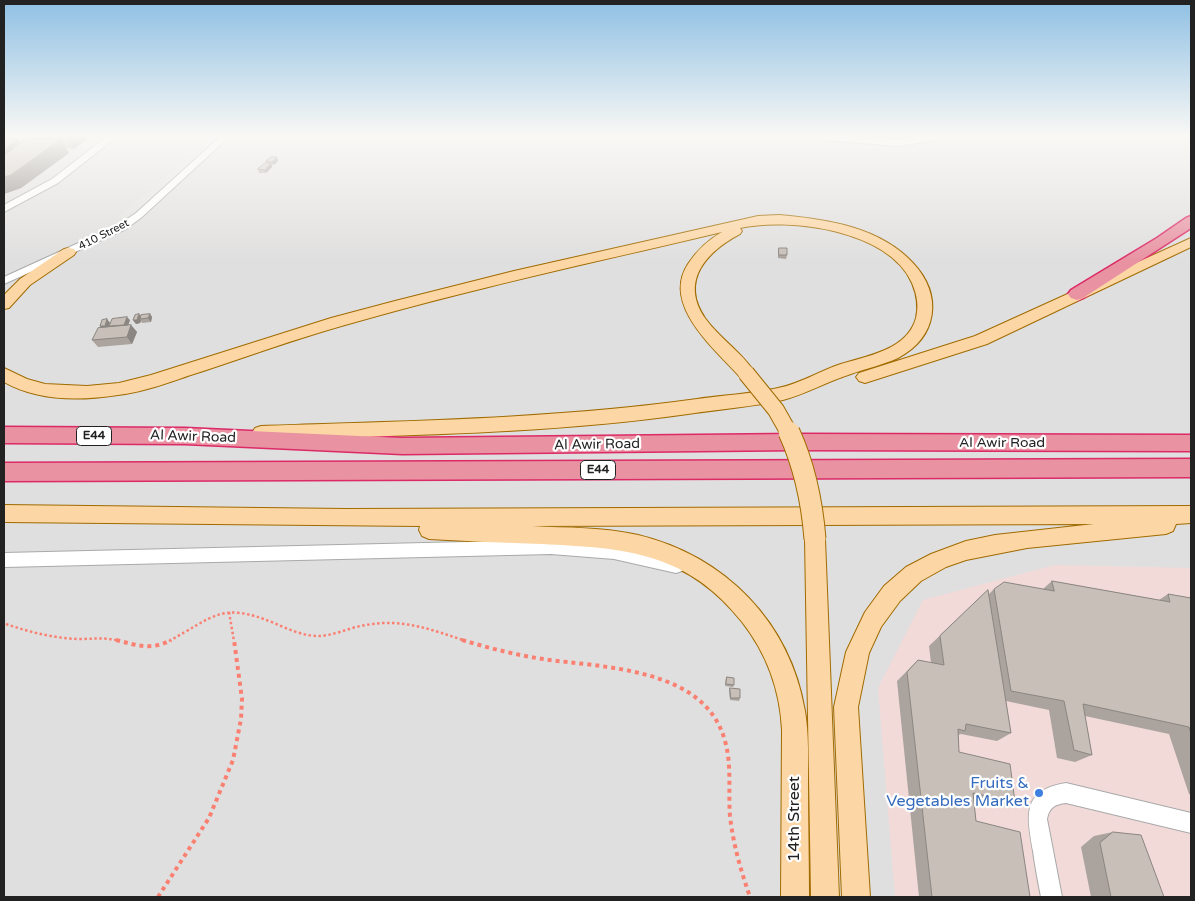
<!DOCTYPE html>
<html>
<head>
<meta charset="utf-8">
<style>
  body { margin:0 }
  #map { position:relative; width:1195px; height:901px; overflow:hidden; background:#f2efe9; font-family:"Varela Round",sans-serif }
  canvas { display:block }
  .frame { position:absolute; inset:0; border:5px solid #222; pointer-events:none }
</style>
</head>
<body>
<div id="map">
<canvas width="1195" height="901"></canvas>
<div class="frame"></div>
</div>
<script>
const ctx = document.querySelector('canvas').getContext('2d');
ctx.lineJoin = 'round';
function fill(path, color) {
  ctx.fillStyle = color;
  ctx.fill(path, 'evenodd');
}
function stroke(path, color, width, dash) {
  ctx.strokeStyle = color;
  ctx.lineWidth = width;
  ctx.lineCap = dash ? 'butt' : 'round';
  ctx.setLineDash(dash || []);
  ctx.stroke(path);
}
function label(font, color, halo, rows, align = 'center') {
  ctx.font = font + ' "Varela Round",sans-serif';
  ctx.lineWidth = 4.5;
  ctx.setLineDash([]);
  ctx.textBaseline = 'middle';
  ctx.strokeStyle = halo;
  ctx.fillStyle = color;
  for (const [text, x, y, turn = 0] of rows) {
    ctx.save();
    ctx.translate(x, y);
    ctx.rotate((+turn || 0) * Math.PI / 180);
    ctx.textAlign = isNaN(turn) ? turn : align;
    if (halo) ctx.strokeText(text, 0, 0);
    ctx.fillText(text, 0, 0);
    ctx.restore();
  }
}
const residential = new Path2D(`
  M4 135H1191V897H4Z`);
const commercial = new Path2D(`
  M1055 565 1191 568V897H895L878 688 923 600Z`);
const parking = new Path2D(`
  M214 135H232L143 219 118 217Z`);
const pathFar1 = new Path2D(`
  M229 612 234 641
  M6 624C29 632 53 638 78 639 93 639 106 637 120 641
  M169 641C214 617 221 601 274 623 288 629 303 636 318 636 334 636 350 627 366 625 403 618 432 630 466 641`);
const path = new Path2D(`
  M116 640C136 645 151 651 171 640
  M462 640C489 648 516 655 543 659 604 668 705 667 725 741 732 765 728 791 730 816 733 844 741 871 750 897
  M158 897 209 818 233 760 241 719 242 699 234 640`);
const minor = new Path2D(`
  M109 135H119L58 183 4 212V205L52 179Z
  M222 135H231L142 217 126 229 4 284V277L118 225 136 213Z
  M796 135H833L898 140 934 135H956L952 138 898 146 800 138Z
  M551 540C594 542 635 547 676 559L682 561 684 566 682 571 676 573 614 559 551 554 4 567V553Z
  M1066 783 1191 813V833L1066 803C1055 804 1049 808 1047 819L1062 897H1041C1038 882 1035 866 1033 851 1027 816 1021 790 1066 783Z`);
const major = new Path2D(`
  M779 215C826 219 880 227 913 263 943 295 938 337 898 358 883 365 867 368 851 374 828 381 806 394 783 400 752 407 719 409 688 414 547 434 404 435 261 440L255 438 252 433 255 428 261 426C407 421 553 419 697 399 724 395 752 394 778 388 799 384 818 372 838 365 865 356 907 351 916 318 919 305 917 295 912 283 889 230 789 217 740 228L742 231 740 234C708 251 679 280 705 318 719 338 742 352 755 373L752 377 746 379 740 377C715 349 661 305 688 264 697 250 708 240 722 232 596 262 469 289 345 325 295 339 246 357 197 373 172 381 145 392 118 395 80 401 37 401 4 382V368L27 379 45 384 87 386 119 383 151 375 331 318 395 301 514 271 758 216Z
  M1191 238V247L987 344 865 383 859 381 856 377 859 373 975 336Z
  M69 248 74 249 76 252 74 255 30 285 9 308 4 309V295L20 279 64 249Z
  M4 505 347 509 1191 506V523L1176 524 1173 531 1166 534 1027 548 966 560 946 567 921 581 900 601 881 627 869 653 858 707 870 897H842L834 707 846 652 865 612 884 586 906 567 931 554 966 541 995 535 1094 524 532 526C567 528 604 527 638 535 725 556 790 622 805 711 809 735 808 759 808 783 808 821 809 859 809 897H781L782 730C780 690 767 654 742 622 687 552 625 548 542 544 505 543 467 541 429 539L422 536 419 530 420 526 4 522Z
  M815 530 822 533 825 539 839 897H811L805 539 808 533Z`);
const highway = new Path2D(`
  M1191 216V228L1083 298 1077 300 1071 298 1068 294 1071 290 1157 238 1186 218Z
  M4 427 185 428 402 438 797 434 1191 435V451L797 450 402 454 185 444 4 443Z
  M1191 459V477L4 481V463Z`);
const majorBridgeFar1 = new Path2D(`
  M746 373 776 410 789 433`);
const majorBridge = new Path2D(`
  M789 432C805 467 812 501 815 539`);
const wall = new Path2D(`
  M4 135 5 138 17 139 20 142 31 139 29 135H92L74 149 66 148 69 153 21 188 4 194Z
  M277 157 278 161 274 165H272V167L266 173H259L258 169 267 163 266 161Z
  M779 248 787 255 786 259 778 258V251Z
  M139 314 141 316 150 314 152 317 151 322 142 323 141 321 140 323 136 324 133 320Z
  M107 319 110 323 108 327 130 320 128 326 131 325 137 332 132 344 98 347 92 340 101 328 100 326Z
  M1052 581 1159 600 1168 594 1191 598V795L1189 794 1169 734 1085 716 1092 755 1075 762 1057 758 1049 710 1006 701 1011 733 997 741 961 734 958 735 959 752 1015 802 1000 808 974 802 976 821 1030 897H919L897 681 918 660 931 663 929 646 988 590 989 594 994 589H1043Z
  M727 677 734 685 733 687 725 686 726 679Z
  M730 688 740 698 739 701 730 700 729 691Z
  M1113 832 1164 897H1091L1081 847 1094 836Z`);
const shadedWall = new Path2D(`
  M4 135H9L4 139Z
  M65 135H92L74 149Z
  M17 139 27 152 4 171V150Z
  M61 139 69 153 21 188 4 194V177Z
  M277 157 278 161 274 165 272 162Z
  M271 163 272 167 266 173 265 170Z
  M139 314 142 318 140 319 141 321 140 323 136 324 133 320Z
  M150 314 152 317 151 322 148 318Z
  M127 317 130 320 127 328 124 325Z
  M107 319 110 323 108 329 103 330 100 326Z
  M131 325 137 332 132 344 127 337Z`);
const building = new Path2D(`
  M4 138 17 139 4 150Z
  M25 139H61L11 175 4 177V156Z
  M271 157H277L272 162 266 161Z
  M265 163H271L265 170 258 169Z
  M779 248H787V255H779Z
  M139 314 137 320H133L135 315Z
  M150 314 148 318 140 319 141 315Z
  M127 317 124 325 109 326 112 319Z
  M107 319 105 326H100L102 320Z
  M131 325 127 337 92 340 98 328Z
  M1052 581 1170 602 1168 594 1191 598V734L1189 727 1083 704 1092 755 1074 750 1064 701 1011 691 994 589 1004 582 1054 591Z
  M988 590 1011 733 966 724 965 731 958 729 959 752 1010 764 1015 802 973 793 976 821 1020 832 1030 897H932L907 672 918 660 944 665 940 636Z
  M727 677 734 678V685L726 684Z
  M730 688 740 689V698H731Z
  M1113 832 1141 835 1164 897H1111L1100 843Z`);
const markers = [
  [1039,793,5,"#3f7fe0"]
];
const farStreetnames = [
  ["410 Street",104,235,-27]
];
const shields = [
  [94,436,35],
  [598,470,35]
];
const shieldNames = [
  ["E44",94,436],
  ["E44",598,470]
];
const streetNames = [
  ["Al Awir Road",193,437,2],
  ["Al Awir Road",1002,443],
  ["Al Awir Road",597,445,-1]
];
const nearShopnames = [
  ["Fruits &",1029,784],
  ["Vegetables Market",1029,802]
];
const nearStreetnames = [
  ["14th Street",795,819,-90]
];
fill(residential, '#e0dfdf');
fill(commercial, '#f2dad9');
fill(parking, '#e2e2e2');
stroke(minor, '#a9a9a9', 2);
stroke(major, '#a06b00', 2);
stroke(highway, '#dc2a67', 3);
stroke(pathFar1, '#fa8072', 2.5, [2.5, 2.5]);
stroke(path, '#fa8072', 4, [4, 4]);
fill(minor, '#fff');
fill(major, '#fcd6a4');
fill(highway, '#e892a2');
stroke(majorBridgeFar1, '#a06b00', 18, []);
stroke(majorBridge, '#a06b00', 23, []);
stroke(majorBridgeFar1, '#fcd6a4', 16);
stroke(majorBridge, '#fcd6a4', 21);
fill(wall, '#aba49e');
fill(shadedWall, '#8b8681');
fill(building, '#c7bfb8');
stroke(building, '#8b8681', 1);
const sky = ctx.createLinearGradient(0, 0, 0, 261);
sky.addColorStop(0, '#8fc0e4');
sky.addColorStop(0.52, '#f9f8f5');
sky.addColorStop(1, '#f9f8f500');
ctx.fillStyle = sky;
ctx.fillRect(0, 0, 1195, 261);
for (const [x, y, r, color] of markers) {
  const dot = new Path2D();
  dot.arc(x, y, r, 0, 2 * Math.PI);
  ctx.fillStyle = color;
  ctx.fill(dot);
  stroke(dot, '#fff', 2);
}
label('11px', '#222', '#fff', farStreetnames);
for (const [x, y, w] of shields) {
  const box = new Path2D();
  box.roundRect(x - w / 2, y - 9.5, w, 19, 4);
  ctx.fillStyle = '#fff';
  ctx.fill(box);
  stroke(box, '#222', 1);
}
label('bold 12px', '#222', null, shieldNames);
label('14px', '#222', '#fff', streetNames);
label('16px', '#366cbe', '#fff', nearShopnames, 'right');
label('16px', '#222', '#fff', nearStreetnames);
</script>
</body>
</html>
